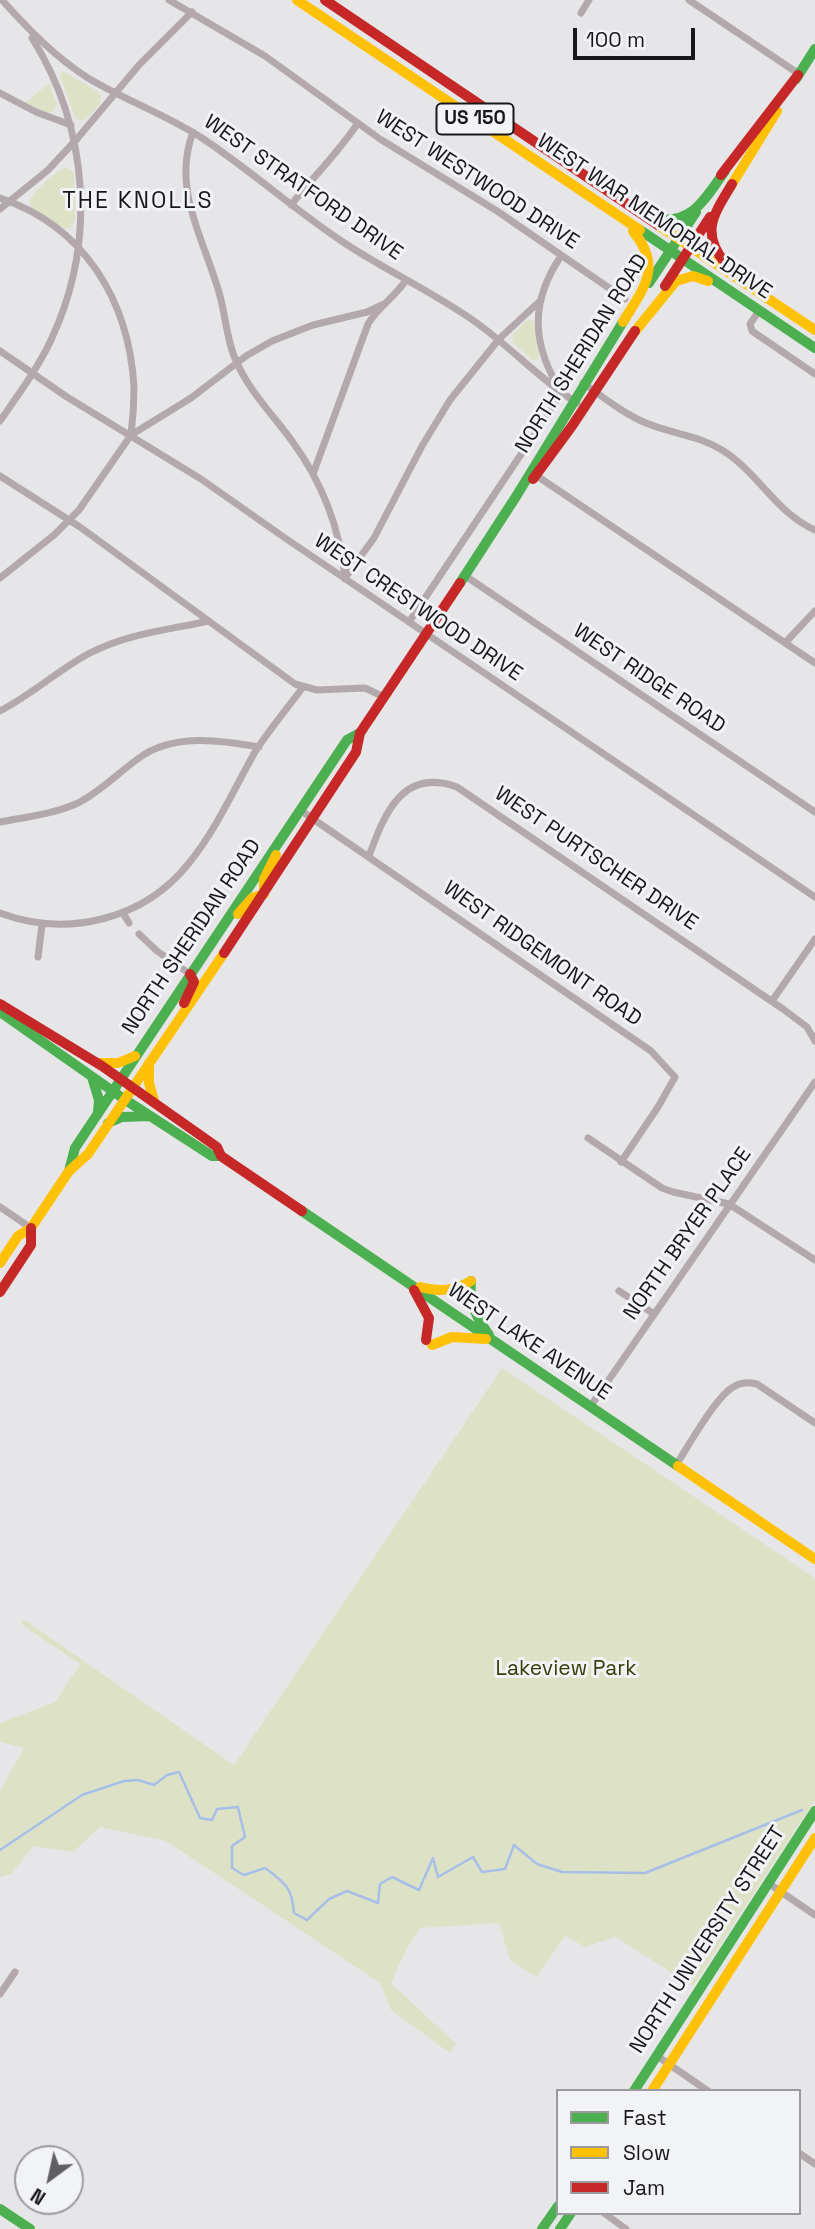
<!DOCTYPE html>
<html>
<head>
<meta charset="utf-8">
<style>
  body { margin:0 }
  #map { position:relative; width:815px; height:2229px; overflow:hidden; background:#e6e6e8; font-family:"Space Grotesk",sans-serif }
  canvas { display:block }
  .legend { position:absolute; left:556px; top:2089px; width:245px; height:126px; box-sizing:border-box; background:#f2f3f6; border:2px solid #9b9b9e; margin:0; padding:9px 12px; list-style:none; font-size:21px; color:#18181a }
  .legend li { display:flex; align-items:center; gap:14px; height:35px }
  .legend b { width:35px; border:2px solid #9b9b9e }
  .north { position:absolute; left:14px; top:2145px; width:70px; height:70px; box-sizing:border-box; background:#f2f3f6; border:2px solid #9b9b9e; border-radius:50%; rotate:213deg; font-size:19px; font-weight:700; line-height:28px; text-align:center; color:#18181a }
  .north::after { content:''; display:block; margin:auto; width:24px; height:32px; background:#606062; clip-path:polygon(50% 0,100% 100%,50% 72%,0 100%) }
  .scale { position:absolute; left:573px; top:28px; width:122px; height:32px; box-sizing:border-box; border:4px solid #18181a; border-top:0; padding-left:9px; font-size:21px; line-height:24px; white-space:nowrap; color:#18181a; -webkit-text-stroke:5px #f2f3f6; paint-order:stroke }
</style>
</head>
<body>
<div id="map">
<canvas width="815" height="2229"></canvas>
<ul class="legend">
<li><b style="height:9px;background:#4caf50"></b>Fast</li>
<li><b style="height:9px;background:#ffc107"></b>Slow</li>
<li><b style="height:9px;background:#c62828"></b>Jam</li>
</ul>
<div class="north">N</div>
<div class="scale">100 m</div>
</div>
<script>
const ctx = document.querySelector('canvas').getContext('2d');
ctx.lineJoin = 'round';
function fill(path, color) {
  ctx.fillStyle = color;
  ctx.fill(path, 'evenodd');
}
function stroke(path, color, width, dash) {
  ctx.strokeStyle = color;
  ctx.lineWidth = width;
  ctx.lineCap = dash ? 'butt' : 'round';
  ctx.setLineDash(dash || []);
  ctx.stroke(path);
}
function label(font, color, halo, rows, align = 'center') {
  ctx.font = font + ' "Space Grotesk",sans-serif';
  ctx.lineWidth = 6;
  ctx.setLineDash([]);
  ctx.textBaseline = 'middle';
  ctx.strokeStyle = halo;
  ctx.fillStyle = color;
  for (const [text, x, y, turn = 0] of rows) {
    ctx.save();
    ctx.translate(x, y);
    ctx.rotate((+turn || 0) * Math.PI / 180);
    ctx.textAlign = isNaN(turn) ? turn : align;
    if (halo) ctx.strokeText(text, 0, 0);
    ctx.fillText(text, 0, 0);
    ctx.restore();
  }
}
const green = new Path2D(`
  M63 71 99 92 101 96 100 104 85 120H78L74 115 61 79 60 75Z
  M49 83 57 105 54 111 47 113 25 103Z
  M65 167 72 170 74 174 75 217 72 227 65 229 33 208 29 203C31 193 55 172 65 167Z
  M527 320H532L534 324 539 355 537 360H532L512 342 513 334Z
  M502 1368 815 1578V1800L693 1986 615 1937 585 1947 565 1936 536 1977 510 1960 499 1923 420 1928 406 1950 391 1983 456 2044 450 2053 391 2010 380 1983 166 1841 100 1827 73 1852 33 1846 12 1874 0 1877V1791L24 1748 0 1742V1723L55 1702 80 1664 21 1624 23 1619 234 1765Z`);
const stream = new Path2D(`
  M0 1850 82 1795 124 1781 138 1780 154 1785 167 1775 179 1772 200 1818 212 1820 217 1809 238 1807 245 1837 232 1846V1868L244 1875 265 1868C285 1883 292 1887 294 1913L307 1920 329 1899 347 1891 378 1903 380 1884 392 1877 419 1890 433 1858 438 1877 473 1857 482 1872 505 1869 514 1845 537 1864 562 1872 645 1873 802 1810`);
const street = new Path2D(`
  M2 0C28 29 55 57 88 78 126 101 168 115 205 140 254 173 297 212 346 244 387 271 433 292 474 321 510 346 540 380 577 403
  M169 0 265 56 380 139 497 211 625 299
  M689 0 799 74
  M581 13 589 0
  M0 93 36 112 71 125
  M193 132C171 191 205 240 220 296 226 318 227 343 237 363 250 392 274 416 292 441 322 482 340 528 345 579
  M0 198C84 226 129 300 134 387 134 403 133 419 131 435
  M291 205C313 177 338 153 358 123
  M0 209 48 170 76 140 139 65 192 12
  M759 311 750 324 752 331 815 374
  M0 351 67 397 201 479 285 538 815 897
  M583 383C603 397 624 414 646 423 672 434 698 435 722 450 758 472 775 512 815 530
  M0 421C18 395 38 368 51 340 97 242 89 129 32 38
  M313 474 368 324C378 307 395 297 406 280
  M534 474 815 663
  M0 476 80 527 295 684 317 690 365 688 384 697
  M464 575 815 812
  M0 578 54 535 79 510 131 435 191 398 246 356 272 341 313 325 367 312 384 304
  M345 578 374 538 422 446 450 400 499 339 540 301
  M409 622 562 393C532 346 529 303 561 256
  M785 643 815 611
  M0 711C31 695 57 671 88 654 125 634 167 630 209 621
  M300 810 651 1051 675 1077 658 1107 621 1162
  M0 822C26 817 54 814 78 803 101 791 118 773 139 758 173 733 220 740 259 747
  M369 856C384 815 402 767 457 787L783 1009 807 1027 815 1041
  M0 913C67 938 144 920 189 863 216 830 234 789 255 752 269 730 287 709 303 687
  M123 913 129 923
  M139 934 157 951 190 974
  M38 957 42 924
  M772 1001 815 939
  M588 1138 662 1188 673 1192 729 1204 815 1260
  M0 1207 31 1228
  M619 1291 654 1314
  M590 1407 815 1082
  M676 1465C688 1447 717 1394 735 1386 742 1382 749 1382 757 1384L815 1423
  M768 1883 815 1915
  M0 1994 15 1972
  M657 2056 708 2091
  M799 2153 815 2164
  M604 2213 626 2229`);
const fast = new Path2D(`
  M796 79 815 49
  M655 219C693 225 705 198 725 171
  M640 230 815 348
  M649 283 696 212
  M460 583 517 495 626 317
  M0 1012 124 1099 212 1156H221
  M92 1077 99 1100 98 1112
  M108 1123 122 1117 150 1116
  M69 1171 75 1148 347 740 360 733
  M302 1211 678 1466
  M471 1281C469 1303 476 1317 489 1335
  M634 2091 815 1811
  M0 2209 30 2229
  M542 2229 558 2206
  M560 2229 571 2213`);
const slow = new Path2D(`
  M297 0 640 230
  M729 189 777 111
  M658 225 815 330
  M623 322C644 287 663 268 633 231
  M632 335 676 281 693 276 708 281
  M238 914 252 898 264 894V879L276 855
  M101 1063H118L135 1056
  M149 1063V1083L154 1101
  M0 1263 18 1236 31 1228 69 1171 88 1154 224 953
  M420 1287C439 1292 454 1291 471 1281
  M432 1345 452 1337 486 1339
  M678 1466 815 1559
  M652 2091 815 1838`);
const jam = new Path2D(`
  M325 0 658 225
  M721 175 798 75
  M725 263C700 232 714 214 732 184
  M665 286 710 217
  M533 479 572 426 635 331
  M224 953 356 752 360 733 460 583
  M184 1003 194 982 190 974
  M0 1004 102 1066 217 1147 221 1156 302 1211
  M414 1290 429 1318 426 1340
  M0 1292 31 1245V1228`);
const shields = [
  [475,119,77]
];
const shieldNames = [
  ["US 150",475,119]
];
const streetNames = [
  ["WEST WESTWOOD DRIVE",477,180,33],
  ["WEST STRATFORD DRIVE",303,188,35],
  ["WEST WAR MEMORIAL DRIVE",654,217,34],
  ["NORTH SHERIDAN ROAD",582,354,-58],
  ["WEST CRESTWOOD DRIVE",418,608,34],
  ["WEST RIDGE ROAD",649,679,34],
  ["WEST PURTSCHER DRIVE",596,859,34],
  ["NORTH SHERIDAN ROAD",192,937,-56],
  ["WEST RIDGEMONT ROAD",542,954,35],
  ["NORTH BRYER PLACE",688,1234,-55],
  ["WEST LAKE AVENUE",529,1342,34],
  ["NORTH UNIVERSITY STREET",708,1940,-57]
];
const parkNames = [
  ["Lakeview Park",566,1669]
];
const neighbourhoodNames = [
  ["THE KNOLLS",138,202]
];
fill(green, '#dde2c6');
stroke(stream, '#a7bfe8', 2.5);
stroke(street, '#b3a9ac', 7);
stroke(fast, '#4caf50', 10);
stroke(slow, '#ffc107', 10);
stroke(jam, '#c62828', 10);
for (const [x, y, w] of shields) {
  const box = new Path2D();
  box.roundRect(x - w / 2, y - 15.5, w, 31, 5);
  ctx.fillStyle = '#f2f3f6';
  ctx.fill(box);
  stroke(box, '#18181a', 2);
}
label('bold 19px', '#18181a', null, shieldNames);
label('21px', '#18181a', '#f2f3f6', streetNames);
label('21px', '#373d06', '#f2f3f6', parkNames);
ctx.letterSpacing = '2px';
label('23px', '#18181a', '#f2f3f6', neighbourhoodNames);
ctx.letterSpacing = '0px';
</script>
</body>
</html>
